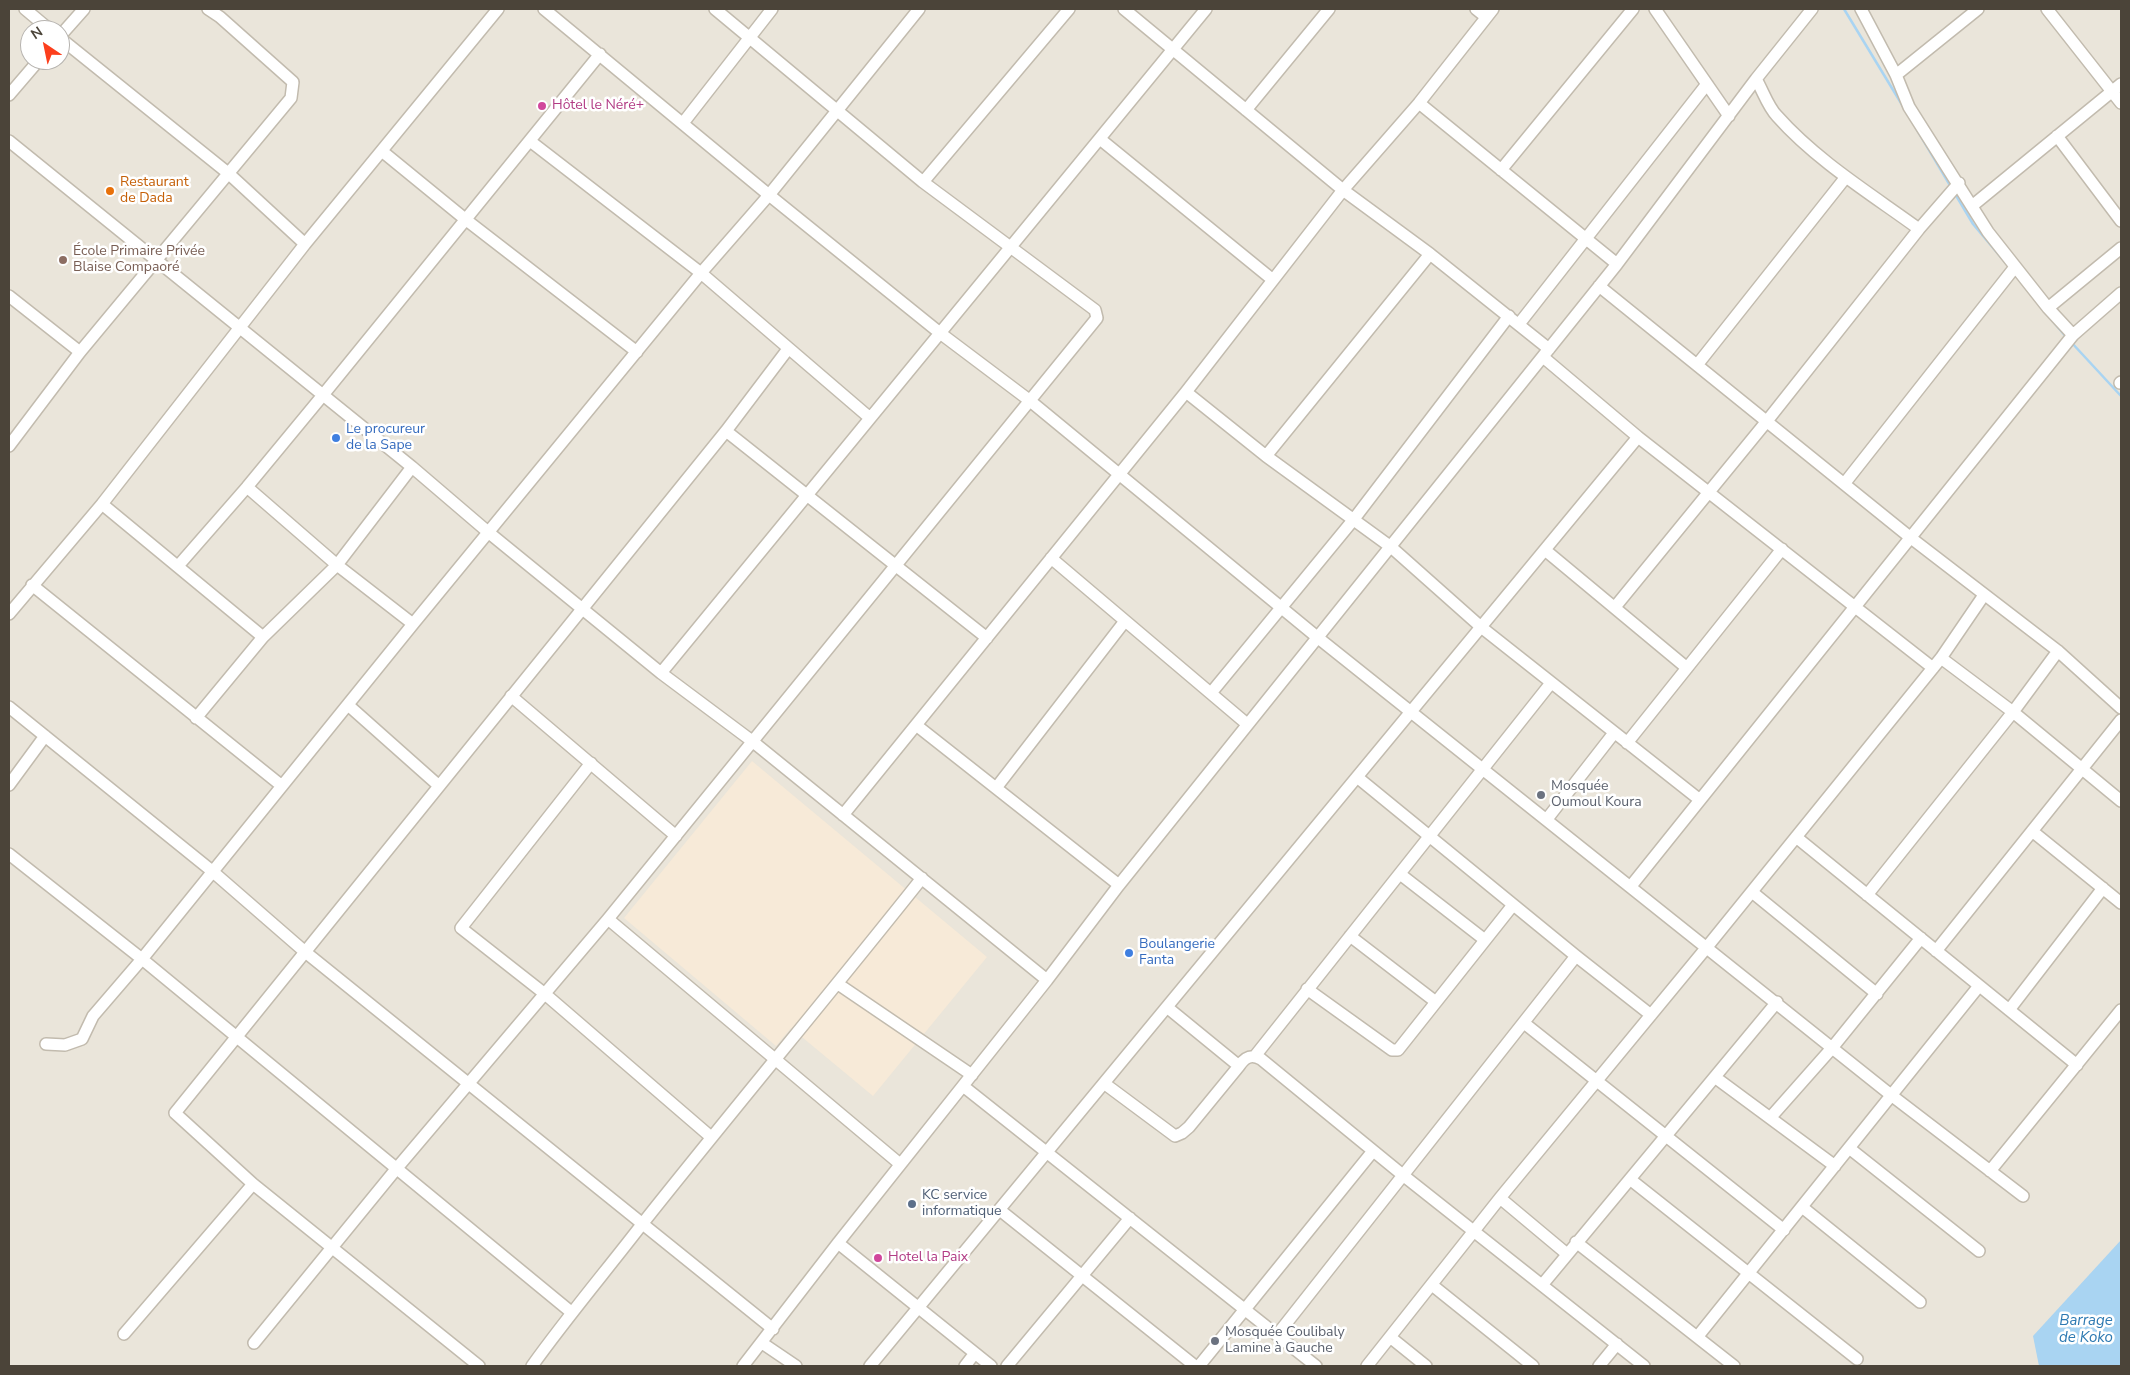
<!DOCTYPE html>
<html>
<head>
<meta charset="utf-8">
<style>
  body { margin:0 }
  #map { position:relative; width:2130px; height:1375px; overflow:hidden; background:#f6f3ec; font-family:"Nunito Sans",sans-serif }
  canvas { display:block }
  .frame { position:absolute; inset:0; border:10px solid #4b4439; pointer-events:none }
  .north { position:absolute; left:20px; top:20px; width:50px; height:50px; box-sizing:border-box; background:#fff; border:1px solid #b7b4b0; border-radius:50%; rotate:326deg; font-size:14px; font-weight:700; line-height:20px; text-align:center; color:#4b4439 }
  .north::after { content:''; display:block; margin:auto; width:18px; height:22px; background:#fc3f1d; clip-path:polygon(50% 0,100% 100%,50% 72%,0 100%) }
</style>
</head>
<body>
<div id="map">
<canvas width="2130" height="1375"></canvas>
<div class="frame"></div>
<div class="north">N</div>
</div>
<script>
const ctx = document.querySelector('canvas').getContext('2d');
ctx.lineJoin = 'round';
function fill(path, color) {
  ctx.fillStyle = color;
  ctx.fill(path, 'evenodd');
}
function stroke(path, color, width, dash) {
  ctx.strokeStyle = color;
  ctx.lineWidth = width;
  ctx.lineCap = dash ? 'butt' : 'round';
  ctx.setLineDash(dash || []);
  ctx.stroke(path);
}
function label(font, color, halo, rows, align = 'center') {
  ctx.font = font + ' "Nunito Sans",sans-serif';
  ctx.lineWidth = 5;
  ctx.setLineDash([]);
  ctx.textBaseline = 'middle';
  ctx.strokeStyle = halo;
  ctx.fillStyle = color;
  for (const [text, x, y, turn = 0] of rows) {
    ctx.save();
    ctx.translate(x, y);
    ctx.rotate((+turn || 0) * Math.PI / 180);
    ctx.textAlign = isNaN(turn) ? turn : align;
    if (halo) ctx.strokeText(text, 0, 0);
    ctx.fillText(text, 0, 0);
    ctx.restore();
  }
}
const residential = new Path2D(`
  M9 9H2121V1366H9ZM30 30H60V60H30Z`);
const commercial = new Path2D(`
  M752 761 987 957 873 1096 791 1028 776 1046 624 918Z`);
const water = new Path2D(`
  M2121 1240V1366H2039L2033 1336Z`);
const stream = new Path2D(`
  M1844 9 1904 108
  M1916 128 1951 187
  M1954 192 1973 224 2010 268
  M2051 319 2067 338
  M2071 342 2121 396`);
const minor = new Path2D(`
  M25 9 50 30
  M544 9 769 195 940 333 1029 400 1317 637 1891 1095 2023 1196
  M1124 9 1343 190 1430 254 1549 349
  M1476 9 1486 17
  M1655 9 1729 116
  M1861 9 1896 75 1909 107 1988 232 2048 308 2073 335
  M2047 9 2121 103
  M60 36 84 9
  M60 38 228 173 305 244
  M1896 75 1978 9
  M1756 79C1763 91 1768 107 1777 116 1817 161 1871 194 1919 229
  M9 95 39 60
  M1419 103 1617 264
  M1246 110 1329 9
  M683 123 772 9
  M2057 136 2121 221
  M1100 139 1273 280
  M9 141 412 467 488 532 661 673 752 741 1047 980
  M530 141 701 273 870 418
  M383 152 465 219 637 352
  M1501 170 1633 9
  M923 182 1069 9
  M1972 206 2121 84
  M1599 286 1911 538 2058 651 2121 708
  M9 296 80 352
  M2048 308 2121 248
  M1519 324 1707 84
  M1543 357 1638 437 1933 668
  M1697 365 1846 177
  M2120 383 2121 382
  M1186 392 1266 456 1391 547 1481 627 1700 800
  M726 431 987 638
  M9 446 80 352 291 98 293 82 220 17 208 9
  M1266 456 1430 254
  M1844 484 2015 267
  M247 487 337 565 413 624
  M102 504 263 637
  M1545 550 1687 668
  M1051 558 1247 724
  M178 566 247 487 323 395 600 54
  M32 585 282 786
  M1615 607 1767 421 1919 229 1959 183
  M9 614 102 504 305 244 498 9
  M1941 658 2013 712 2121 801
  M661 673 1206 9
  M1211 693 1354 519 1509 316
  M511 696 676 836
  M348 705 438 785
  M9 707 212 871 304 951 773 1329
  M196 718 263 637 337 565 412 467
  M916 725 1119 885
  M1627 743 1782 549
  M591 763 461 928 545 994 711 1137
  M1357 777 1576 956 1651 1015
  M9 785 45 736
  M996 788 1125 621
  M843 815 1186 392 1343 190 1419 103 1493 9
  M1547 819 1614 733
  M2032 831 2121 903
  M1796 837 2077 1065
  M9 854 142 959 571 1312
  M1400 874 1485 940
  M1631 886 2073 335 2121 293
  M1752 892 1877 994
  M1867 895 2013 712 2058 651
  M608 919 900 1164
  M1350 936 1436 1002
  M1936 951 2121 720
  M838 984 972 1075
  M1307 989 1392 1050H1398L1513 905
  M1168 1008 1239 1066C1245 1057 1251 1054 1261 1059L1404 1176 1644 1366
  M2009 1010 2103 888
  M1524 1023 1784 1230
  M46 1044 65 1045 82 1039 93 1016 142 959 413 624 701 273 769 195 919 9
  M1255 1056 1551 683
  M1716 1078 1835 1166
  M1105 1084 1175 1136 1182 1133 1189 1127 1239 1066
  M963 1086 1316 1366
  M1770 1118 1832 1048 1921 938
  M1849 1148 1979 1251
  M1990 1171 2121 1010
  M1631 1180 1857 1359
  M1500 1198 1567 1254
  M1802 1207 1920 1302
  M1001 1211 1195 1366
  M1576 1242 1734 1366
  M838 1243 991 1366
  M1432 1285 1533 1366
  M1542 1285 1777 1002
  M124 1334 253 1184
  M1277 1335 1576 956
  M1698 1336 1979 986
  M1390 1337 1426 1366
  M254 1343 397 1168 608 919 1097 318 1095 310 923 182 715 9
  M762 1343 796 1366
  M479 1366 253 1184 175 1113 726 431 788 349
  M532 1366C567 1317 606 1271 643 1223 735 1107 830 994 922 878
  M743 1366 838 1243 1047 980 1119 885 1617 264 1756 79 1812 9
  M870 1366 1638 437
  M965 1366 975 1353
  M1007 1366 1130 1218
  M1199 1366 1373 1151
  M1367 1366 1500 1198 1707 947 1941 658 1984 595
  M1599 1366 1617 1344`);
const markers = [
  [542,106,5,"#d1479c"],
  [110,191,5,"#e8710a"],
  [63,260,5,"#8d6e63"],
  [336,438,5,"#3f7fe0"],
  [1541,795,5,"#6b7280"],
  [1129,953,5,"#3f7fe0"],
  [912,1204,5,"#5c6f8a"],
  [878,1258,5,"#d1479c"],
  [1215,1341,5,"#6b7280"]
];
const hotelNames = [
  ["Hôtel le Néré+",552,106],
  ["Hotel la Paix",888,1258]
];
const foodNames = [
  ["Restaurant",120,183],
  ["de Dada",120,199]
];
const educationNames = [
  ["École Primaire Privée",73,252],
  ["Blaise Compaoré",73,268]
];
const shopNames = [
  ["Le procureur",346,430],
  ["de la Sape",346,446],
  ["Boulangerie",1139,945],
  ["Fanta",1139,961]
];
const worshipNames = [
  ["Mosquée",1551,787],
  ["Oumoul Koura",1551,803],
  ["Mosquée Coulibaly",1225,1333],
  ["Lamine à Gauche",1225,1349]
];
const serviceNames = [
  ["KC service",922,1196],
  ["informatique",922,1212]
];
const waterNames = [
  ["Barrage",2086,1321],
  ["de Koko",2086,1338]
];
fill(residential, '#eae5da');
fill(commercial, '#f7ead8');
fill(water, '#a9d4f2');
stroke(stream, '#a9d4f2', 2.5);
stroke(minor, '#c2bbae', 14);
stroke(minor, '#fff', 11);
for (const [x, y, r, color] of markers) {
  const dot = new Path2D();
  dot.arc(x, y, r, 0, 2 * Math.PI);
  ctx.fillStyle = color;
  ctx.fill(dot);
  stroke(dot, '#fff', 2);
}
label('14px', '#b23c85', '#fff', hotelNames, 'left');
label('14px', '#c56008', '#fff', foodNames, 'left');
label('14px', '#785e54', '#fff', educationNames, 'left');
label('14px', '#366cbe', '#fff', shopNames, 'left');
label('14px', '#5b616d', '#fff', worshipNames, 'left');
label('14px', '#4e5e75', '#fff', serviceNames, 'left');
label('italic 15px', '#2e7ab2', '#fff', waterNames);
</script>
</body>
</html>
